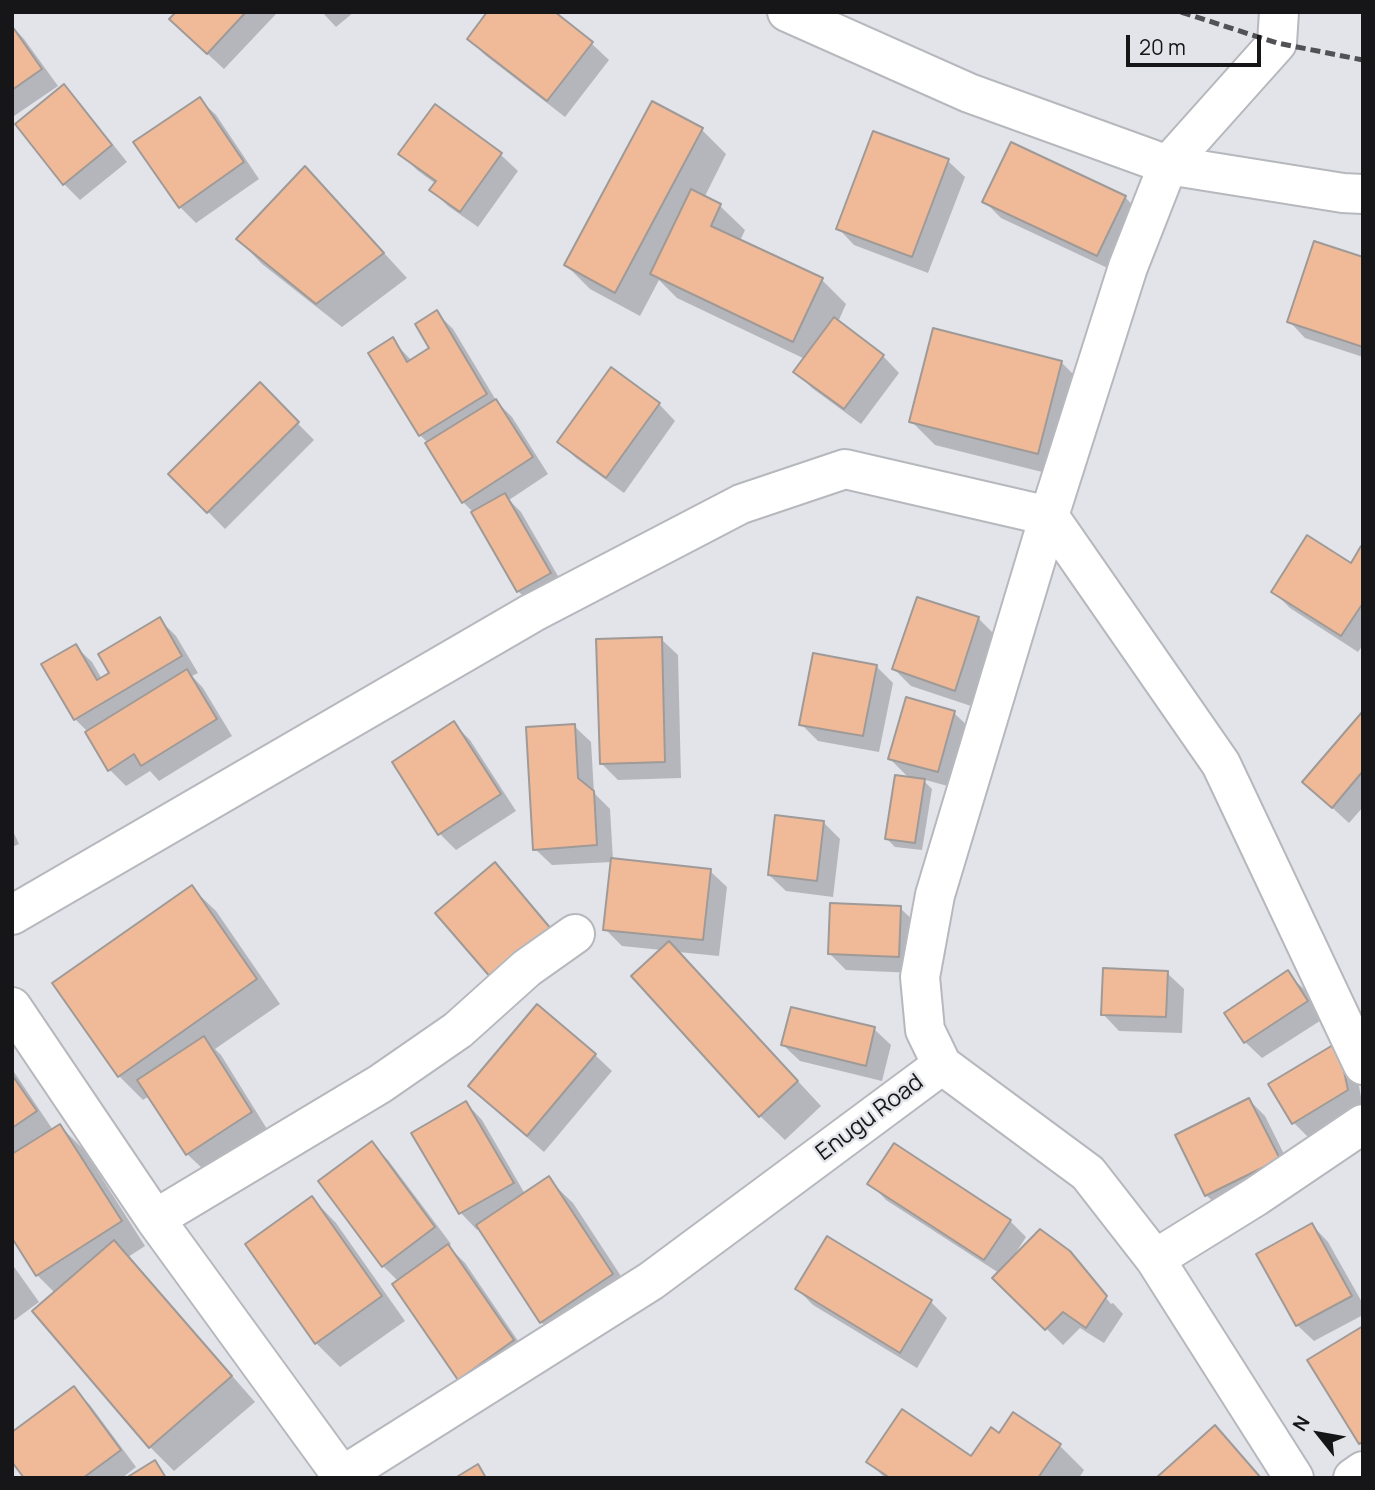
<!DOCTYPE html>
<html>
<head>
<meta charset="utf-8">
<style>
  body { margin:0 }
  #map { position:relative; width:1375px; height:1490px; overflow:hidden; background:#e2e4ea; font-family:Manrope,sans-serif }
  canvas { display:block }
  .frame { position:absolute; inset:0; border:14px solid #161618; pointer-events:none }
  .north { position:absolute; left:1284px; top:1399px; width:70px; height:70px; -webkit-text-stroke:5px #e2e4ea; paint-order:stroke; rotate:301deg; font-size:19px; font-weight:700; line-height:28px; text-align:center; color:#161618 }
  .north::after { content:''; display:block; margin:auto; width:24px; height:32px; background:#161618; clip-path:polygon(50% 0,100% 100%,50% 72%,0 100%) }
  .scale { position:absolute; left:1126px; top:35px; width:135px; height:32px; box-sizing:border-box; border:4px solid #161618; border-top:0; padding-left:9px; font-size:21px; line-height:24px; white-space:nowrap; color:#161618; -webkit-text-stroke:5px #e2e4ea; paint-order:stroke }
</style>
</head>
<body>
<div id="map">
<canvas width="1375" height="1490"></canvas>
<div class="frame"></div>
<div class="north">N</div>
<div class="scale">20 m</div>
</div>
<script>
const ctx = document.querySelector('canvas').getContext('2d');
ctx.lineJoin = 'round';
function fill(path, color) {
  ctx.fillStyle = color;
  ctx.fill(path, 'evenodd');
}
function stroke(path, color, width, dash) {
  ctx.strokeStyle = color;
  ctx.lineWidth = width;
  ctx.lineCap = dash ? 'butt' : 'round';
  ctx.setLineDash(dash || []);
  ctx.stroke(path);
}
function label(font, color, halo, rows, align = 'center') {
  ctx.font = font + ' Manrope,sans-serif';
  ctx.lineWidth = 5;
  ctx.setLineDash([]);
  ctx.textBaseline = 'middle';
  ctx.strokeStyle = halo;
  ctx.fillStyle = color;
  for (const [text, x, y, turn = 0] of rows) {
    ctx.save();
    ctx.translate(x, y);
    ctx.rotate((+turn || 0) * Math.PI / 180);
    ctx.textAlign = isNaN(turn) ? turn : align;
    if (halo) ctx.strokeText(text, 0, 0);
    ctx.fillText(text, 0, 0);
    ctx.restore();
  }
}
const shadow = new Path2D(`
  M178 12H275L276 14 224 69 188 36Z
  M322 12H354L336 27Z
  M552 12 592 44 609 60 565 117 485 55 469 39Z
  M12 26 24 39 58 86 14 116 12 114Z
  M63 87 80 103 127 162 80 200 64 184Z
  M199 99 216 115 259 179 196 223 180 207Z
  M653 103 702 130 726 154 704 198 720 206 745 230 740 241 822 280 846 304 838 322 883 356 899 373 861 424 812 388 796 372 805 359 677 298 659 280 640 316 590 289 566 265Z
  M435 106 501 155 518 171 478 227 448 206 432 190 436 184 417 170 401 154Z
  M948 161 965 177 928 273 854 245 838 228Z
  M329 193 407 278 342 327 262 264 238 239Z
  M1125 197 1141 214 1114 271 1001 218 984 201Z
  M1363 259V357L1305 338 1289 321Z
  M436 312 453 329 497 402 512 417 548 474 509 500 521 512 566 590 535 608 518 591 474 513 463 502 428 443 420 435 392 340 412 361 432 349Z
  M1061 362 1086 387 1062 477 935 445 911 421Z
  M260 385 314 440 225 529 171 474Z
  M659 404 675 421 624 493 576 458 559 442Z
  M1363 549V645L1358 652 1290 608 1274 592 1351 566Z
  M978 618 995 635 971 706 911 686 894 669Z
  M159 619 176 636 198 673 192 676 203 688 232 736 159 781 150 771 126 786 110 770 88 732 75 719V646L92 662 102 679 111 674Z
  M661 639 678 655 681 778 618 780 601 763Z
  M876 666 893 683 879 752 818 741 801 724Z
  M954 713 971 729 955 788 922 779 932 789 922 850 895 847 887 839 910 779 890 759Z
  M1363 713V807L1349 823 1304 782Z
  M454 724 470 740 516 811 456 850 440 834 394 762Z
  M574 726 591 742 594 793 610 809 613 860 710 871 727 887 719 956 678 952 821 1106 785 1140 760 1116 662 950 622 946 605 929 612 862 552 865 535 849Z
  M823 822 840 839 833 897 786 891 769 875Z
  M12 829 19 844 12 847Z
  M495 864 511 881 567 946 509 995Z
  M191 887 216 911 280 1004 215 1049 221 1055 267 1129 204 1170 187 1154 149 1096 143 1100 119 1076Z
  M900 908 917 924 915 973 846 970 829 953Z
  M1167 973 1184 989 1182 1033 1119 1031 1103 1014Z
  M1287 973 1304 989 1323 1019 1262 1058 1245 1042Z
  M537 1006 595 1055 612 1071 544 1152 487 1103 470 1086Z
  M874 1029 891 1045 882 1081 800 1061 783 1045Z
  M1354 1061 1363 1107 1310 1139 1294 1123 1271 1085Z
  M12 1069 53 1130 60 1126 84 1150 145 1246 128 1257 255 1402 174 1471 150 1447 55 1293 37 1275 12 1235Z
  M1249 1100 1265 1116 1295 1176 1223 1211 1206 1195Z
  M466 1103 482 1120 525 1194 548 1179 573 1203 636 1299 566 1346 541 1322 480 1228 477 1230 461 1213 414 1134Z
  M372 1144 388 1160 451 1244 448 1246 465 1263 529 1357 475 1395 459 1379 398 1281 383 1266Z
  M870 1183 1010 1221 1026 1237 1015 1254 1076 1261 1111 1304 1113 1303 1123 1314 1104 1343 1080 1328 1063 1345 995 1278 999 1273 886 1200Z
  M312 1198 336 1223 405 1321 340 1367 316 1343Z
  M1312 1225 1328 1242 1363 1304V1315L1314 1341 1297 1325Z
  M828 1238 931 1302 947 1318 917 1368 813 1305 797 1289Z
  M12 1264 39 1302 12 1322Z
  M73 1388 90 1405 136 1467 122 1478H26Z
  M1000 1435 1060 1446 1084 1470 1079 1478H885L868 1461 972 1459Z`);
const building = new Path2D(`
  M176 12H246L207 54 169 19Z
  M487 12H555L593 42 547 101 467 39Z
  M12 26 42 69 12 90Z
  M64 84 112 145 63 185 15 124Z
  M200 97 244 162 179 208 133 142Z
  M652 101 703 128 615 293 564 265Z
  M435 104 502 153 460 212 429 190 436 181 398 154Z
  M873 131 949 159 912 257 836 229Z
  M1011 142 1126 196 1097 256 982 202Z
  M305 166 384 253 316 304 236 239Z
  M691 189 721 204 711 226 823 278 793 342 650 274Z
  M1314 241 1363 257V347L1287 322Z
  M437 310 487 394 419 436 368 353 393 337 407 362 429 348 415 324Z
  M834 317 884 355 844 409 793 372Z
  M933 328 1062 361 1038 454 909 422Z
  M611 367 660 403 606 478 557 442Z
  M260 382 299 422 207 513 168 474Z
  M496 399 533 457 462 503 425 443Z
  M505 493 551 573 517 592 471 512Z
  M1307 535 1351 563 1361 546 1363 547V603L1341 636 1271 592Z
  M917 597 979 617 955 691 892 669Z
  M160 617 182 656 74 720 41 664 76 644 97 680 109 673 98 654Z
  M662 637 665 762 600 764 596 639Z
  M813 653 877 665 863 736 799 725Z
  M187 669 217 719 141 766 134 754 108 771 85 732Z
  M906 697 955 711 938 772 888 759Z
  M1363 711V771L1332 808 1302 782Z
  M454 721 501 794 438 835 392 762Z
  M575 724 578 778 594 791 597 845 533 850 526 727Z
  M895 775 925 779 915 843 885 839Z
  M775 815 824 821 817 881 768 875Z
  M611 858 711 869 703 940 603 930Z
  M495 862 551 929 492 979 435 913Z
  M192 885 257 979 118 1077 52 983Z
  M830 903 901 906 899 957 828 954Z
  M669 941 798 1081 759 1117 631 976Z
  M1103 968 1168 971 1166 1017 1101 1015Z
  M1288 970 1308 1001 1244 1043 1224 1013Z
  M537 1004 596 1054 527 1136 468 1086Z
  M791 1007 875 1027 866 1066 781 1045Z
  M204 1036 252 1112 186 1155 137 1080Z
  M1338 1042 1348 1090 1292 1124 1268 1084Z
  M12 1075 37 1111 12 1128Z
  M1249 1098 1280 1159 1205 1196 1175 1135Z
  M466 1101 514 1183 459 1214 411 1133Z
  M60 1124 122 1221 36 1276 12 1238V1154Z
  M372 1141 435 1227 382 1267 318 1181Z
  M894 1143 1011 1220 984 1260 867 1184Z
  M549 1176 613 1274 540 1323 476 1225Z
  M312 1196 382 1296 315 1344 245 1244Z
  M1312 1223 1352 1296 1296 1326 1256 1254Z
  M1040 1229 1070 1251 1107 1296 1086 1328 1063 1312 1045 1330 992 1278Z
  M827 1236 932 1300 900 1353 795 1289Z
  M114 1240 232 1376 149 1448 32 1311Z
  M448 1244 514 1340 458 1380 392 1284Z
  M1363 1326V1442L1359 1444 1307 1360Z
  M74 1386 121 1450 83 1478H24L12 1462V1432Z
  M902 1409 971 1456 991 1427 999 1433 1013 1412 1061 1444 1038 1478H890L866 1462Z
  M1215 1425 1261 1478H1156Z
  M155 1460 166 1478H126Z
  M478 1464 486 1478H455Z`);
const minor = new Path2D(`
  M787 12 969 93 1168 165 1343 193 1363 194
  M12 915 532 613 741 504 845 469 1049 516 1221 764 1363 1065
  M12 1007 155 1219 342 1476
  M942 1065 925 1030 920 977 935 895 1049 516 1128 267 1168 165 1277 43 1279 12
  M155 1219 380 1084 458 1030 527 968 575 934
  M1155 1259 1255 1197 1363 1124
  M344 1478 342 1476 651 1281 942 1065 1088 1173 1155 1259 1294 1478
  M1353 1478 1363 1471`);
const rail = new Path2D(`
  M1181 12 1277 43 1363 60`);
const streetNames = [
  ["Enugu Road",870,1118,-37]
];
fill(shadow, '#0003');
fill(building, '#f0ba98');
stroke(building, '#9f9a97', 2);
stroke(minor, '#b6b8bd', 42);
stroke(minor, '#fff', 38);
stroke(rail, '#525256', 5, [10, 5]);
label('23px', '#161618', '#e2e4ea', streetNames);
</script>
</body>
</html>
